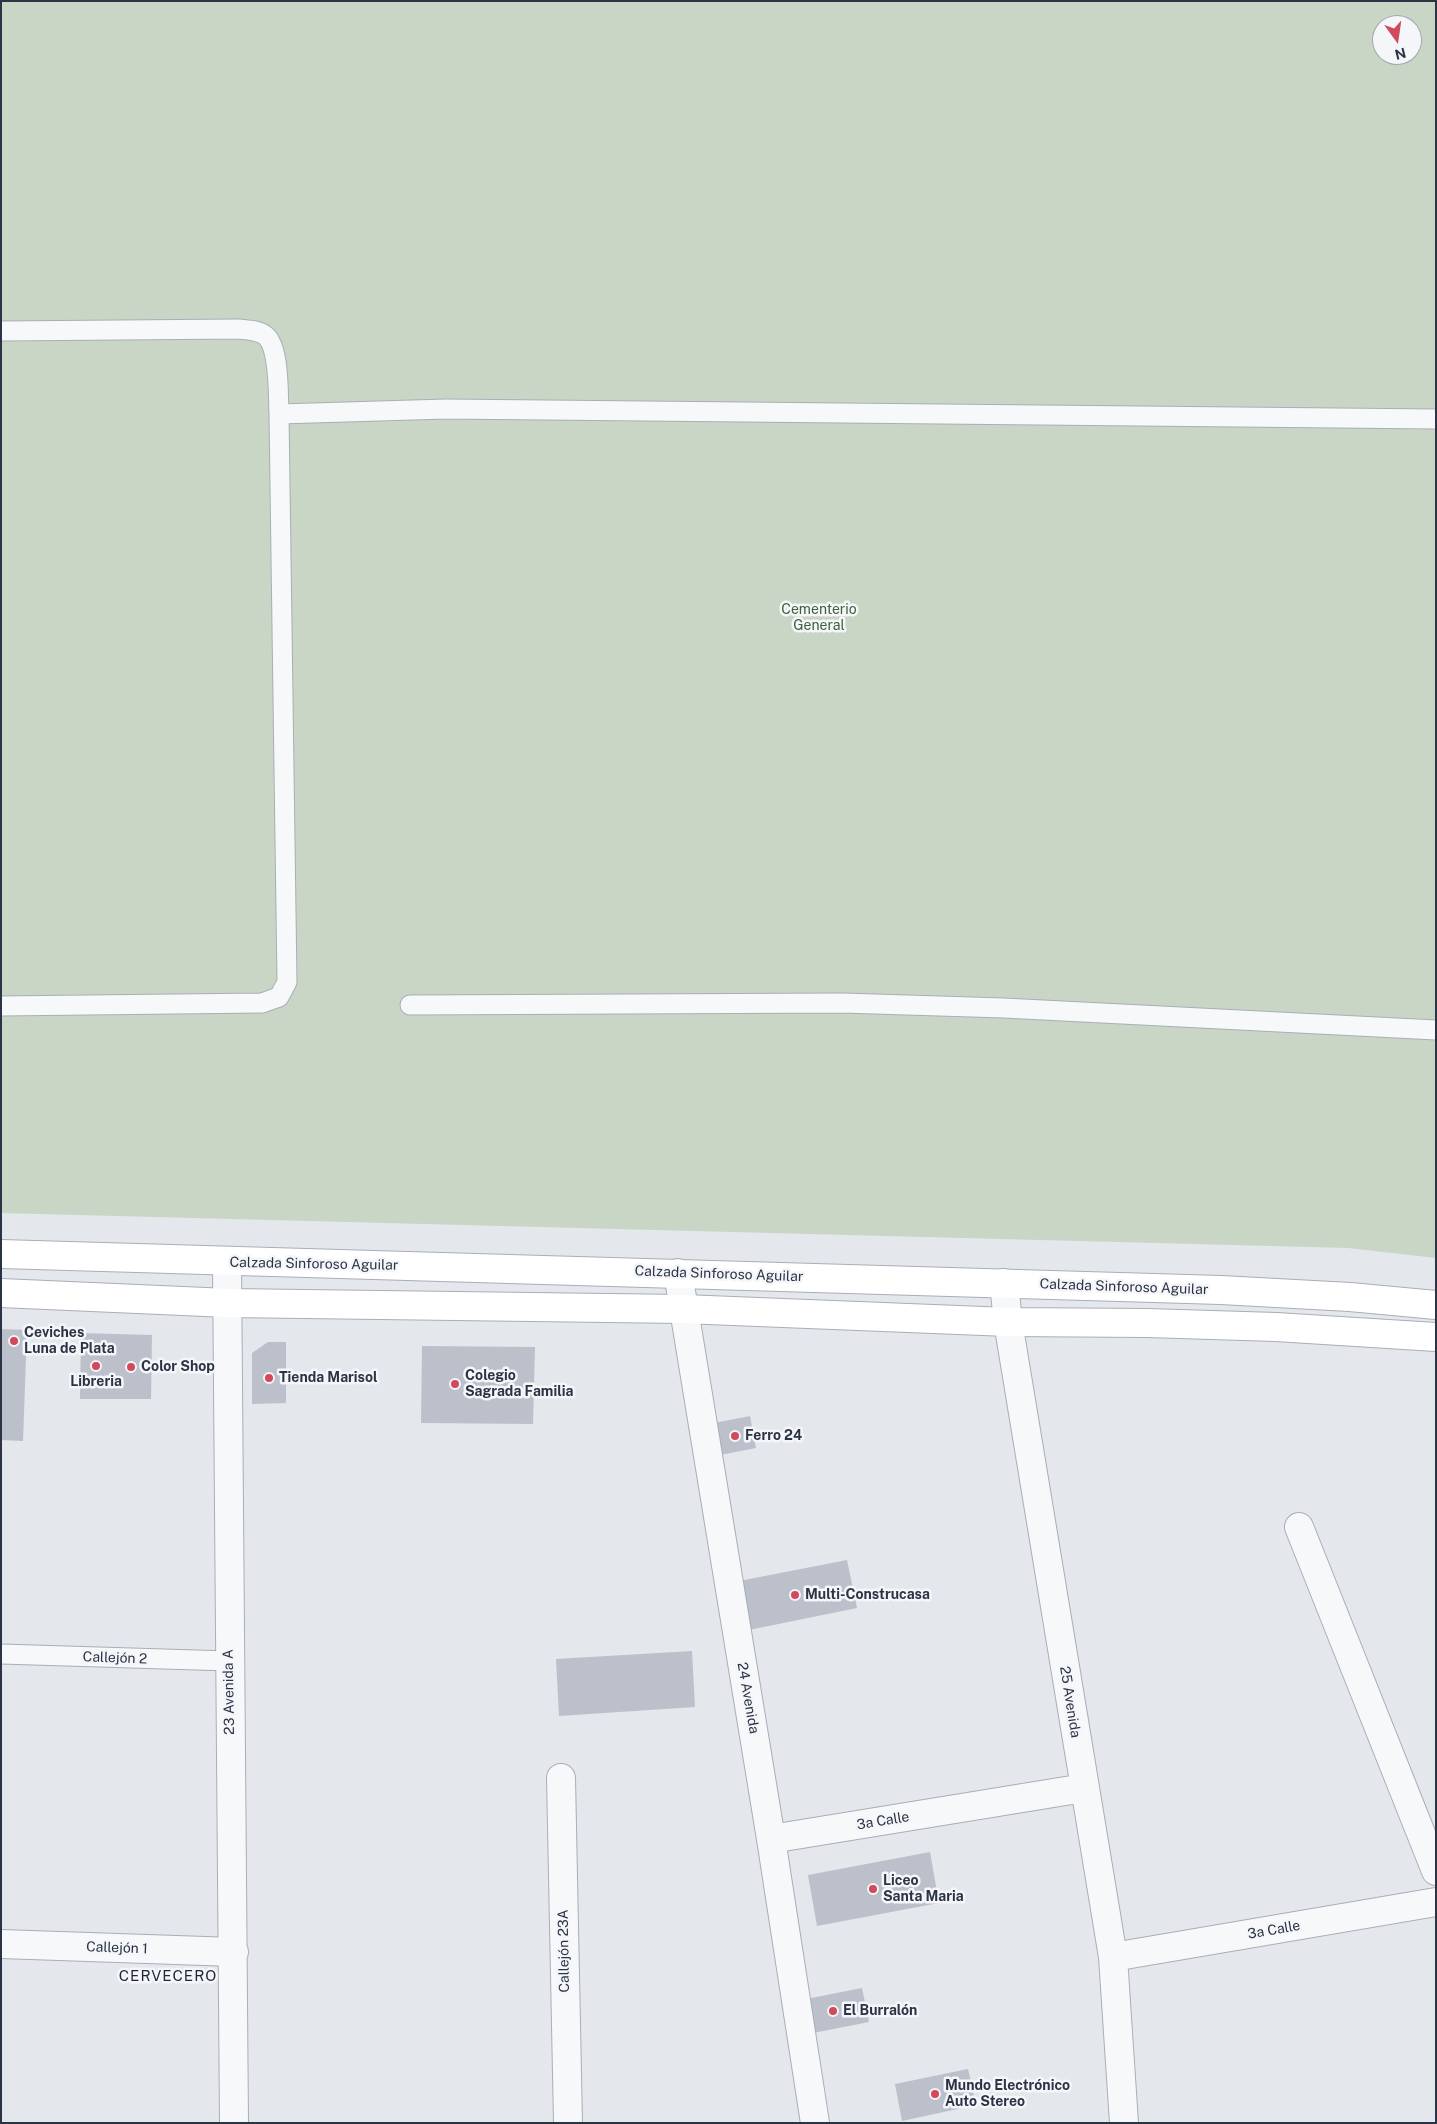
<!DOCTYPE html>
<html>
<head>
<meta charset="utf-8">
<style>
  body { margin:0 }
  #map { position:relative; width:1437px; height:2124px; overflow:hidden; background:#e4e7ec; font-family:"Public Sans",sans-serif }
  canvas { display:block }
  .frame { position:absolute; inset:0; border:2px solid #2b3445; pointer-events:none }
  .north { position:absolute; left:1372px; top:15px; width:50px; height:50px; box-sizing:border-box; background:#f4f6f9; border:1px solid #a4a8b1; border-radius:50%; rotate:166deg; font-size:14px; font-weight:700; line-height:20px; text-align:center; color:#2b3445 }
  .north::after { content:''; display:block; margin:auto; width:18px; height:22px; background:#d1495b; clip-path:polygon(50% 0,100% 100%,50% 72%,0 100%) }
</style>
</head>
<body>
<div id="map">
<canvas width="1437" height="2124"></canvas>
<div class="frame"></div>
<div class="north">N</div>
</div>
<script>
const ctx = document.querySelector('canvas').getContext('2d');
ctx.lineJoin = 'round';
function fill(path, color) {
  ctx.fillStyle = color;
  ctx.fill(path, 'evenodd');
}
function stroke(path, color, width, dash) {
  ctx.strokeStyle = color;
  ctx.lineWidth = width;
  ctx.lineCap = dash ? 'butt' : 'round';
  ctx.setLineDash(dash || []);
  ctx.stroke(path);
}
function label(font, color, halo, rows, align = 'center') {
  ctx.font = font + ' "Public Sans",sans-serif';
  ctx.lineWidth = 5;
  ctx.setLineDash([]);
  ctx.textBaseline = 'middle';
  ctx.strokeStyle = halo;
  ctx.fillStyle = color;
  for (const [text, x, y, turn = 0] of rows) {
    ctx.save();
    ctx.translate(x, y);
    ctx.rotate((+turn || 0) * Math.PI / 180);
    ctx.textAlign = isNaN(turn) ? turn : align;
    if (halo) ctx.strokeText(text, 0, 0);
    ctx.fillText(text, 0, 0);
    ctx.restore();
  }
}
const green = new Path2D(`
  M1 1H1436V1258L1348 1248 1 1213ZM1382 25H1412V55H1382Z`);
const building = new Path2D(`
  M1 1329 27 1330 23 1441 1 1440Z
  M81 1333 152 1335 151 1399H80Z
  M268 1342H286V1403L252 1404V1353Z
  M422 1346 535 1347 533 1424 421 1423Z
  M750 1416 756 1448 720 1455 714 1423Z
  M847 1560 857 1608 744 1631 734 1582Z
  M692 1651 695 1707 559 1716 556 1659Z
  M930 1852 939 1903 817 1926 808 1875Z
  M862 1988 869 2022 803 2035 796 2001Z
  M968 2069 976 2105 902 2121 895 2084Z`);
const service = new Path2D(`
  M1 331 239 329C248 330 259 330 266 336 280 349 278 395 279 414L287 982 279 997 262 1003 1 1006
  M279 414 446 409 1436 419
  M410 1005 842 1003 1004 1008 1436 1030
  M1 1654 229 1661`);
const minor = new Path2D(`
  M227 1262 234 2123
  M678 1273 771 1839 815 2123
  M1004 1283 1008 1322 1113 1957 1124 2123
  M1299 1527 1436 1871
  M561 1778 568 2123
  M771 1839 1084 1788
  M1 1944 234 1952
  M1113 1957 1436 1902`);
const secondary = new Path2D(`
  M1 1254 1221 1290 1350 1297 1436 1305
  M1 1293 228 1303 683 1309 1008 1322 1147 1323 1276 1327 1436 1337`);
const markers = [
  [14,1341,5,"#d1495b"],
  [96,1366,5,"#d1495b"],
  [131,1367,5,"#d1495b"],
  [269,1378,5,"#d1495b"],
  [455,1384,5,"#d1495b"],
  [735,1436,5,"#d1495b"],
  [795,1595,5,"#d1495b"],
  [873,1889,5,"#d1495b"],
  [833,2011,5,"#d1495b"],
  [935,2094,5,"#d1495b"]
];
const parkNames = [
  ["Cementerio",819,610],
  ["General",819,626]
];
const streetNames = [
  ["Calzada Sinforoso Aguilar",314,1264,1],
  ["Calzada Sinforoso Aguilar",719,1274,2],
  ["Calzada Sinforoso Aguilar",1124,1287,2],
  ["Callejón 2",115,1658,2],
  ["23 Avenida A",229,1692,-91],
  ["24 Avenida",748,1698,80],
  ["25 Avenida",1070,1702,81],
  ["3a Calle",883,1821,-9],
  ["3a Calle",1274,1930,-10],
  ["Callejón 1",117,1948,2],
  ["Callejón 23A",564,1951,-91]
];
const poiNames = [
  ["Ceviches",24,1333],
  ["Luna de Plata",24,1349],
  ["Color Shop",141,1367],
  ["Colegio",465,1376],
  ["Sagrada Familia",465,1392],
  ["Tienda Marisol",279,1378],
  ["Libreria",96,1382,"center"],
  ["Ferro 24",745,1436],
  ["Multi-Construcasa",805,1595],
  ["Liceo",883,1881],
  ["Santa Maria",883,1897],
  ["El Burralón",843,2011],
  ["Mundo Electrónico",945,2086],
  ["Auto Stereo",945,2102]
];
const neighbourhoodNames = [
  ["CERVECERO",168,1976]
];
fill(green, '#c9d6c5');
fill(building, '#bbc0ca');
stroke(service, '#a9aeb7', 21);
stroke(minor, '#a9aeb7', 30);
stroke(secondary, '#a9aeb7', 30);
stroke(service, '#f7f8fa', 19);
stroke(minor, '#f7f8fa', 28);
stroke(secondary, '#fff', 28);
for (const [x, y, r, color] of markers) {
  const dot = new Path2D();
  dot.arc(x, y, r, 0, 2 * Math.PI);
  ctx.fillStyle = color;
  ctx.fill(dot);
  stroke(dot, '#f4f6f9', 2);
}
label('14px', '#3f6138', '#f4f6f9', parkNames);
label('14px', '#2b3445', '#f4f6f9', streetNames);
label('bold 14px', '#2b3445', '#f4f6f9', poiNames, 'left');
ctx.letterSpacing = '1px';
label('15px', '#1d2536', '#f4f6f9', neighbourhoodNames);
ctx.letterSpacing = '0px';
</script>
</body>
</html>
